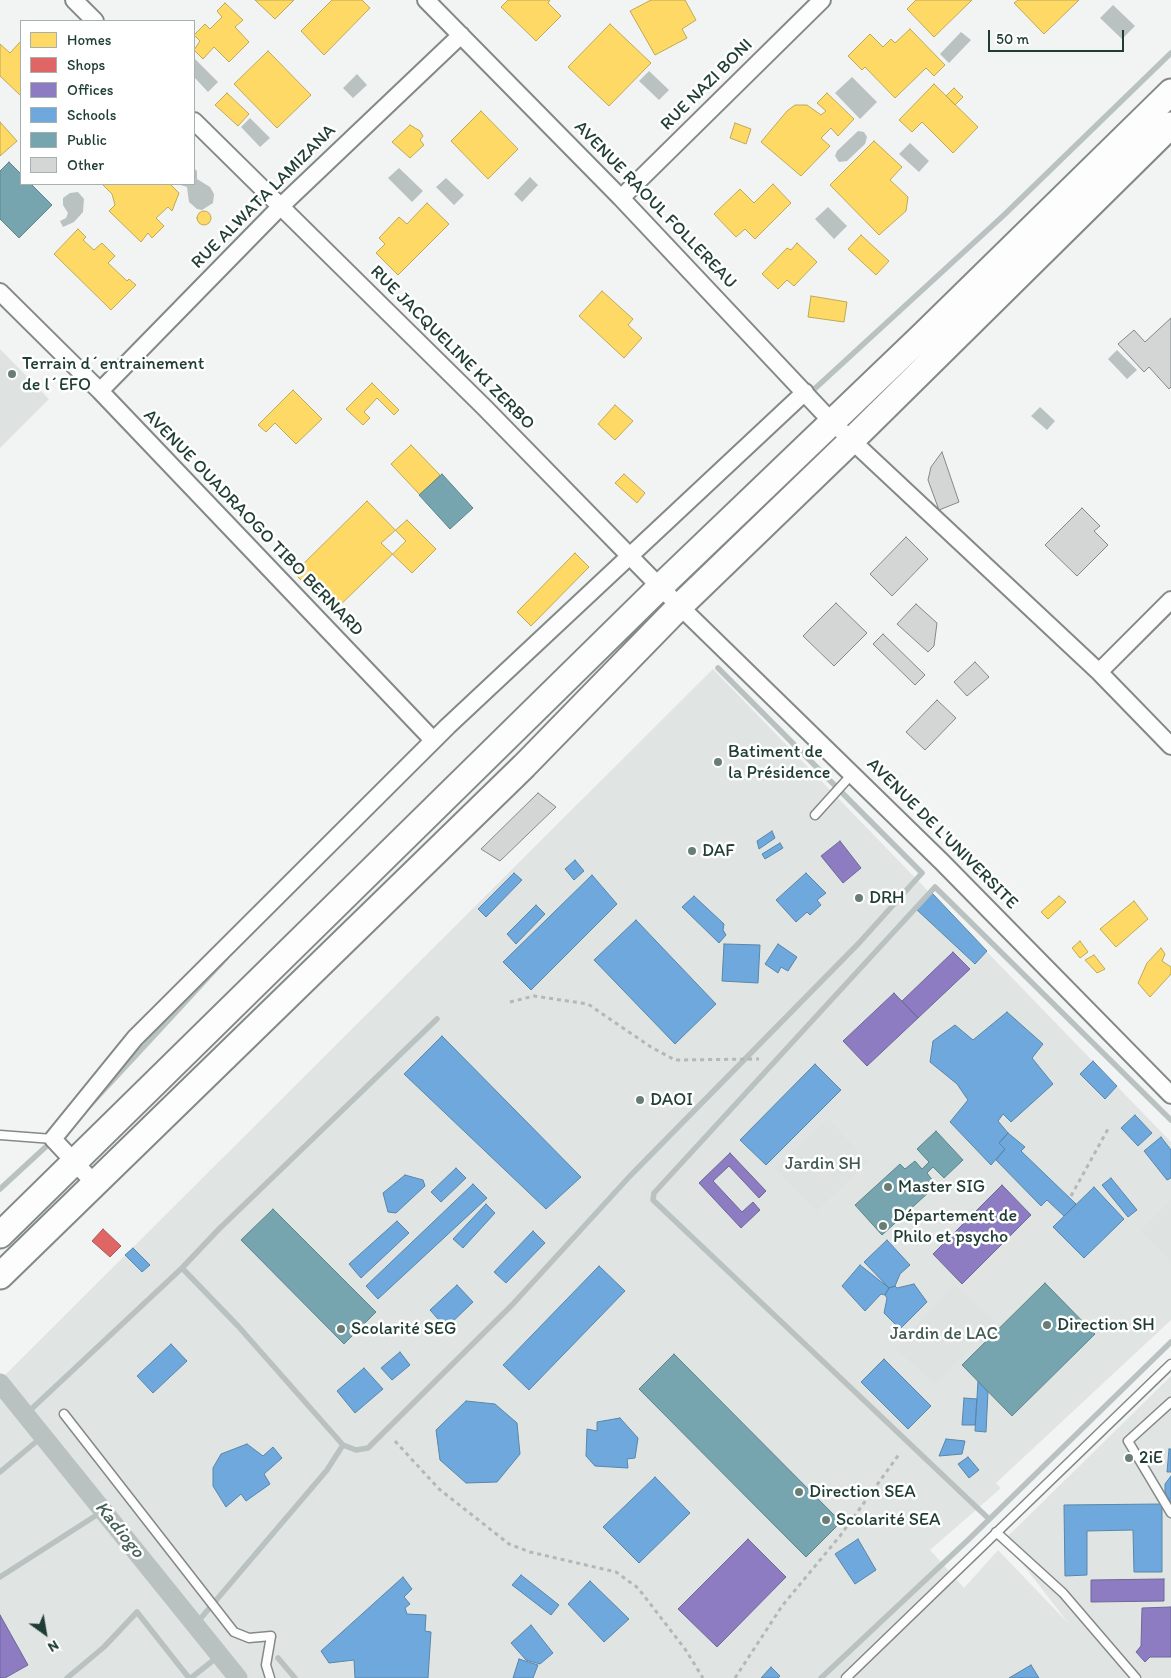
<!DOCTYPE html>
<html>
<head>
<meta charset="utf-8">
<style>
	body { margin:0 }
	#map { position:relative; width:1171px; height:1678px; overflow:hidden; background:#f2f3f3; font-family:Itim,sans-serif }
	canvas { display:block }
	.legend { position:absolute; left:20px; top:20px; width:175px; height:165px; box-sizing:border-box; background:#fff; border:1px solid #a5b1ae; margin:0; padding:6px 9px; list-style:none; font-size:15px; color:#1f3d34 }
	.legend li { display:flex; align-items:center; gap:10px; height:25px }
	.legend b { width:25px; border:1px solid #a5b1ae }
	.north { position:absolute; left:20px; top:1608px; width:50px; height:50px; -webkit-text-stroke:4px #fff; paint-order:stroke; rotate:148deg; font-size:14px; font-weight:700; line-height:20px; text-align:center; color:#1f3d34 }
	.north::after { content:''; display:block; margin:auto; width:18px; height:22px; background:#1f3d34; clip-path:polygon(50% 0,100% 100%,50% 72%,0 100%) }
	.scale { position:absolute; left:988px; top:30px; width:136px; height:22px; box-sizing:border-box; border:2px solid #1f3d34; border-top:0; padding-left:6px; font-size:15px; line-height:18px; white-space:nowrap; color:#1f3d34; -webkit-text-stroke:4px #fff; paint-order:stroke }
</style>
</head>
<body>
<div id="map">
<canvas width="1171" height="1678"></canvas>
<ul class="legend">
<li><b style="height:14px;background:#ffd966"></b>Homes</li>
<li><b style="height:14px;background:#e06666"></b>Shops</li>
<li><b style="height:14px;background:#8e7cc3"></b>Offices</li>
<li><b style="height:14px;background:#6fa8dc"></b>Schools</li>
<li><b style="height:14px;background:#76a5af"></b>Public</li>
<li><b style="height:14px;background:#d3d6d5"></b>Other</li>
</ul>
<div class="north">N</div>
<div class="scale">50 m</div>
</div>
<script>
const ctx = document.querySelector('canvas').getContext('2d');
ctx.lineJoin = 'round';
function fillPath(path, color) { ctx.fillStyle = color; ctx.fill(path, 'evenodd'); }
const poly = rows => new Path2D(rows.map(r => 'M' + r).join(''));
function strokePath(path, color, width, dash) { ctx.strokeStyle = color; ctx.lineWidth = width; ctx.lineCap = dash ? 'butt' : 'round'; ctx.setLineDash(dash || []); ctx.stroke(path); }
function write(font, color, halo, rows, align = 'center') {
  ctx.font = font + ' Itim,sans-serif'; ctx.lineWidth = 5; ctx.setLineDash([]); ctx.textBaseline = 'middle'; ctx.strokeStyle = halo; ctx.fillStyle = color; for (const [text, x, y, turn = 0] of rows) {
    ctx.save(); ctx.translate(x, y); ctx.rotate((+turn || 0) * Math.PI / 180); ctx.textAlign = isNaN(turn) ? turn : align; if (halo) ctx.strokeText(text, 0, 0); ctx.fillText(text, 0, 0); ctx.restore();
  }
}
const built = poly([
	[713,669,1171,1142,1171,1320,996,1483,1001,1488,930,1550,964,1588,998,1550,1069,1624,1004,1540,1171,1376,1171,1678,0,1678,0,1380]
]);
const green = poly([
	[0,349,49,399,0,448],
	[828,1119,868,1162,816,1211,775,1168],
	[1171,1200,1171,1262,1141,1230],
	[954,1285,994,1321,935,1384,895,1348]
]);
const water = poly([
	[1113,5,1135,26,1122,39,1100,18],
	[961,32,971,40,949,63,940,54],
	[195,59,218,82,208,92,194,77],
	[649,71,669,90,659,100,639,81],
	[357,74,367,85,353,98,343,88],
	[852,77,877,102,860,119,835,93],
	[250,118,270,138,260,147,241,127],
	[858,131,864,132,867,137,865,144,847,161,839,162,835,156,837,151],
	[910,143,929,161,919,172,899,154],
	[194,168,197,171,197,179,210,187,214,194,213,203,202,210,197,209,189,202,187,187,177,184,194,184],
	[399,168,423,191,412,202,388,178],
	[530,177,538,185,522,202,514,194],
	[446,178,464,195,454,205,436,187],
	[78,192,84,199,83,212,74,222,63,227,60,221,66,218,68,213,63,205,63,198,70,193],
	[828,207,847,226,834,239,815,219],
	[1117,350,1137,370,1127,379,1108,359],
	[1040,407,1055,421,1047,430,1031,416]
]);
const homes = poly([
	[255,0,294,0,275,19,255,0],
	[332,0,362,0,370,8,324,55,301,31,332,0],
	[508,0,550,0,548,3,561,16,536,41,501,7,508,0],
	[651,0,685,0,696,20,682,29,687,38,655,55,630,11,651,0],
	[916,0,972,0,934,37,907,9,916,0],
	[1018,0,1079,0,1044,34,1014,3,1018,0],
	[225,3,243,20,235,27,249,42,229,62,214,47,203,59,194,50,200,41,194,35,205,24,210,29,222,17,217,11,225,3],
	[610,24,651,63,609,106,568,67,610,24],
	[910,29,945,65,934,76,926,68,895,98,865,67,862,70,848,56,870,34,883,47,891,39,895,43,910,29],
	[21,41,21,96,0,76,0,44,10,53,21,41],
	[268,51,311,95,277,128,234,84,268,51],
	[934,84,978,127,953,153,922,122,912,132,899,120,934,84],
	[954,88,963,97,955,105,946,96,954,88],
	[227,93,249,114,238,126,215,105,227,93],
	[827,93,854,119,838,136,831,128,821,138,830,146,801,176,761,142,787,111,795,105,807,105,821,115,826,111,817,103,827,93],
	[481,111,518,149,488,179,451,141,481,111],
	[0,122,17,141,0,156,0,122],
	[735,123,751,129,746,144,730,138,735,123],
	[410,125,420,131,423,136,420,140,424,145,410,158,392,142,410,125],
	[874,141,902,167,890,180,908,197,906,211,879,235,830,185,874,141],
	[102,184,170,184,179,193,172,211,168,207,156,218,164,226,152,238,148,233,141,242,109,211,115,205,112,194,102,184],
	[773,184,791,203,755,239,745,229,736,237,714,214,740,189,754,203,773,184],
	[427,203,449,224,398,275,376,253,385,244,379,238,399,217,407,224,427,203],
	'197 218a7 7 0 1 1 14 0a7 7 0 1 1-14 0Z',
	[78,229,86,237,83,240,94,250,102,243,115,256,108,263,127,281,129,279,136,285,111,310,54,254,78,229],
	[861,235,889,261,876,275,848,249,861,235],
	[797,243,817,262,794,286,787,280,778,289,762,274,787,248,791,250,797,243],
	[602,291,633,319,628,325,642,338,624,358,579,316,602,291],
	[811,296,847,302,844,322,808,317,811,296],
	[372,383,399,410,394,415,377,398,364,412,370,418,363,425,346,409,372,383],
	[293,390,322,419,296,444,275,423,266,432,258,425,293,390],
	[615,405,633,421,615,440,598,424,615,405],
	[411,445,440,475,420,495,391,464,411,445],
	[624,474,645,493,637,503,615,483,624,474],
	[367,501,406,541,333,612,294,573,367,501],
	[407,520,436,549,412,573,381,543,407,520],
	[575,553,589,567,531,626,517,612,575,553],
	[1059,896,1066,902,1048,919,1041,912,1059,896],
	[1134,901,1148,919,1116,947,1100,929,1134,901],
	[1080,941,1088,952,1080,958,1072,948,1080,941],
	[1161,948,1165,954,1162,961,1171,967,1171,974,1150,997,1138,983,1147,963,1161,948],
	[1094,955,1105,969,1097,973,1085,960,1094,955]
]);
const shops = poly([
	[103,1229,121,1246,110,1257,92,1241,103,1229]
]);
const offices = poly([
	[840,841,861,868,843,883,821,856,840,841],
	[953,952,970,969,918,1018,902,1001,953,952],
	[894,993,918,1018,867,1066,843,1041,894,993],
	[730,1153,766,1191,759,1198,729,1166,713,1181,742,1212,753,1202,760,1210,741,1228,699,1183,730,1153],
	[1002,1185,1031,1215,962,1284,933,1254,1002,1185],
	[748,1539,786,1577,717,1647,678,1609,748,1539],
	[1164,1579,1164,1601,1091,1602,1091,1580,1164,1579],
	[1171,1607,1171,1657,1150,1657,1145,1662,1136,1652,1141,1646,1142,1608,1171,1607],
	[0,1615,28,1665,5,1678,0,1678,0,1615]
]);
const schools = poly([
	[772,831,775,838,759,849,757,841,772,831],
	[780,843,783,848,765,859,762,854,780,843],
	[575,860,584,871,574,880,565,869,575,860],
	[514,873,522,880,486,917,478,909,514,873],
	[806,873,826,893,817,900,821,905,810,915,807,912,796,922,776,900,806,873],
	[592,875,617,904,531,990,503,962,592,875],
	[932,893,987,951,975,964,916,909,932,893],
	[694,896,724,924,723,930,726,935,719,943,682,907,694,896],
	[536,905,545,914,516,944,507,934,536,905],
	[636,920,716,1004,675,1044,594,960,636,920],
	[724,944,760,945,758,983,722,981,724,944],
	[778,944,797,957,788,971,781,967,778,973,765,964,778,944],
	[1007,1012,1043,1044,1032,1058,1053,1084,1011,1122,1003,1114,998,1121,1008,1133,999,1143,1005,1149,991,1165,950,1122,968,1100,957,1084,930,1062,933,1041,955,1025,973,1040,1007,1012],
	[442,1036,581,1177,546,1209,404,1074,442,1036],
	[1093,1061,1117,1086,1105,1099,1080,1074,1093,1061],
	[815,1064,841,1090,766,1165,740,1140,815,1064],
	[1135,1115,1152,1133,1138,1146,1121,1128,1135,1115],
	[1008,1133,1025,1147,1021,1151,1076,1204,1064,1216,1047,1200,1041,1206,996,1160,1005,1149,999,1143,1008,1133],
	[1161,1137,1171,1150,1171,1178,1167,1180,1144,1151,1161,1137],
	[456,1168,466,1178,441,1202,431,1192,456,1168],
	[405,1175,423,1180,425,1186,396,1213,388,1212,383,1193,405,1175],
	[1111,1178,1137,1210,1128,1217,1102,1185,1111,1178],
	[473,1184,487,1198,378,1299,366,1286,473,1184],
	[1094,1187,1124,1219,1084,1258,1053,1227,1094,1187],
	[486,1204,495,1213,463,1248,453,1239,486,1204],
	[397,1221,409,1233,361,1278,349,1264,397,1221],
	[533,1231,545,1243,506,1283,494,1272,533,1231],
	[887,1240,910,1265,900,1274,895,1286,889,1288,864,1262,887,1240],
	[133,1248,150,1265,142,1272,125,1255,133,1248],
	[860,1265,889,1288,885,1295,881,1294,865,1311,842,1286,860,1265],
	[599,1266,625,1291,529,1390,503,1365,599,1266],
	[914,1284,927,1302,900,1329,884,1313,887,1298,885,1295,889,1288,895,1286,897,1288,914,1284],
	[457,1285,473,1302,446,1328,430,1310,457,1285],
	[171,1344,187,1361,153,1393,137,1376,171,1344],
	[400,1352,410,1365,392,1380,381,1368,400,1352],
	[884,1359,931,1406,908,1429,861,1382,884,1359],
	[364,1368,383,1389,355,1413,337,1391,364,1368],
	[978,1381,988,1392,986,1432,975,1431,978,1381],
	[964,1398,977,1399,975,1425,962,1425,964,1398],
	[466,1401,495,1404,517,1423,520,1454,497,1482,466,1483,440,1460,436,1430,466,1401],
	[620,1418,638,1438,635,1458,627,1459,628,1468,595,1466,586,1456,587,1429,597,1431,597,1422,620,1418],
	[946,1439,965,1441,962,1454,939,1456,946,1439],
	[247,1444,263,1456,273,1447,282,1458,264,1474,270,1484,246,1501,241,1494,226,1507,213,1486,213,1468,221,1454,247,1444],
	[1169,1449,1171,1449,1171,1472,1167,1472,1169,1449],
	[968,1457,979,1470,969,1478,958,1464,968,1457],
	[1171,1476,1171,1502,1165,1493,1165,1484,1171,1476],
	[655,1477,690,1513,639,1563,603,1527,655,1477],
	[1162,1504,1162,1572,1134,1572,1133,1530,1087,1531,1087,1575,1065,1576,1064,1505,1162,1504],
	[858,1539,876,1570,855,1584,835,1554,858,1539],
	[521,1575,559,1605,551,1615,512,1585,521,1575],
	[403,1577,412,1589,404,1597,410,1604,405,1608,407,1614,426,1615,425,1631,431,1632,428,1678,355,1678,354,1660,329,1663,321,1651,403,1577],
	[590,1581,629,1619,604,1642,568,1604,590,1581],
	[531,1625,553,1653,540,1664,526,1660,511,1643,531,1625],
	[519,1659,538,1665,533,1678,513,1678,519,1659],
	[1031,1665,1039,1678,1009,1678,1031,1665],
	[771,1667,780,1676,778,1678,761,1678,771,1667]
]);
const public = poly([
	[9,162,21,174,21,184,31,184,52,205,19,238,0,219,0,171,9,162],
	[442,474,473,508,450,529,419,495,442,474],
	[936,1131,963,1160,944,1178,933,1167,927,1173,933,1181,925,1188,929,1192,882,1235,855,1205,900,1164,905,1169,915,1161,922,1169,929,1162,917,1149,936,1131],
	[273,1209,376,1312,344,1344,241,1240,273,1209],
	[1045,1283,1095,1334,1012,1416,962,1365,1045,1283],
	[674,1354,841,1522,806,1557,639,1389,674,1354]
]);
const stream = poly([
	[809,394,1004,215,1171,53],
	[90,1105,226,958],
	[0,1189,52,1141],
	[182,1268,238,1326,343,1445,356,1450,368,1448,512,1305,630,1176,859,943,922,873,718,668],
	[25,1415,182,1268,219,1229,437,1019],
	[0,1472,43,1436],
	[989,1519,653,1200,654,1193,935,887,1171,1120],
	[0,1577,103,1511],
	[195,1625,327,1470,343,1445],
	[278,1658,295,1678],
	[67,1678,104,1647,137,1612,189,1678],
	[191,1678,220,1655],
	[821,1678,968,1540,1171,1342]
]);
const canal = poly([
	[0,1383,238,1678]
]);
const building = poly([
	[1171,318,1171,387,1169,389,1149,367,1144,372,1118,344,1134,330,1145,342,1171,318],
	[942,452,959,502,939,510,928,480,931,467,942,452],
	[1082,508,1100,526,1094,531,1108,545,1077,576,1045,545,1082,508],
	[906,537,928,559,892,596,870,574,906,537],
	[836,603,867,633,834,666,803,636,836,603],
	[916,604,937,623,934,646,928,652,897,624,916,604],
	[883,634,925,675,915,685,873,644,883,634],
	[975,662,989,677,967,696,954,682,975,662],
	[937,700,956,718,925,750,906,732,937,700],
	[538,793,556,807,500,861,481,849,538,793]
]);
const path = poly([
	[510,1002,534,996,588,1004,651,1047,675,1060,759,1059],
	[1071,1196,1108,1129],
	[395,1441,439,1489,509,1544,530,1552,616,1572,638,1588,685,1649,703,1678],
	[735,1678,782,1606,840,1536,900,1453]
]);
const service = poly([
	[815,815,853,773],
	[0,1135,53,1139],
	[1171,1402,1128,1441,1171,1513],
	[64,1414,234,1632,249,1638,271,1636,266,1665,270,1678],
	[996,1532,1063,1593,1136,1678],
	[846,1678,1171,1364]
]);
const minor = poly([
	[74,0,95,21],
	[426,0,621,198,832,422,1099,672,1171,746],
	[194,121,485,408,660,587,942,862,1171,1095],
	[621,198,822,0],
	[0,292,100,391,433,740],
	[100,391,280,207,461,35],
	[1099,672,1171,600],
	[95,1184,53,1139,135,1038,448,726,805,392]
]);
const primary = poly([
	[0,1235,660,587,922,336,1171,92],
	[0,1276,524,766,680,606,852,440,1171,125]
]);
const markers = [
	[12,374,5,"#697d77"],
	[718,762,5,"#697d77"],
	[692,851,5,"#697d77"],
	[859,898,5,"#697d77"],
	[640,1100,5,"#697d77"],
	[888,1187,5,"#697d77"],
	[883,1226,5,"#697d77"],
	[1047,1325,5,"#697d77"],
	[341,1329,5,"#697d77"],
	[1129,1458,5,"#697d77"],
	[799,1492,5,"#697d77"],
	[826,1520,5,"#697d77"]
];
const streetNames = [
	["RUE NAZI BONI",707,85,-45],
	["RUE ALWATA LAMIZANA",264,197,-45],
	["AVENUE RAOUL FOLLEREAU",655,205,46],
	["RUE JACQUELINE KI ZERBO",452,348,45],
	["AVENUE OUADRAOGO TIBO BERNARD",253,523,46],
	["AVENUE DE L'UNIVERSITE",942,834,45]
];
const poiNames = [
	["Terrain d´entrainement",22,364],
	["de l´EFO",22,385],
	["Batiment de",728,752],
	["la Présidence",728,773],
	["DAF",702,851],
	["DRH",869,898],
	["DAOI",650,1100],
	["Master SIG",898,1187],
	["Département de",893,1216],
	["Philo et psycho",893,1237],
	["Direction SH",1057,1325],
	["Scolarité SEG",351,1329],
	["2iE",1139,1458],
	["Direction SEA",809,1492],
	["Scolarité SEA",836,1520]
];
const parkNames = [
	["Jardin SH",823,1164],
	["Jardin de LAC",944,1334]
];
const waterNames = [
	["Kadiogo",119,1530,51]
];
fillPath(built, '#e0e4e3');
fillPath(green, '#dee2e1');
fillPath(water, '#b9c2c0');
fillPath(homes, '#ffd966');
strokePath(homes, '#bcaa57', 1);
fillPath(shops, '#e06666');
strokePath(shops, '#a65a57', 1);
fillPath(offices, '#8e7cc3');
strokePath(offices, '#6d6998', 1);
fillPath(schools, '#6fa8dc');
strokePath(schools, '#5788aa', 1);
fillPath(public, '#76a5af');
strokePath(public, '#5c868a', 1);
strokePath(stream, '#b9c2c0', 5.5);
strokePath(canal, '#b9c2c0', 19);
fillPath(building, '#d3d6d5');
strokePath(building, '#838988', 1);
strokePath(service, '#838988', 11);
strokePath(minor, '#838988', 20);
strokePath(primary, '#838988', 29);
strokePath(path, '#b4b8b7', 3, [4, 4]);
strokePath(service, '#fdfdfd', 8);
strokePath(minor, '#fdfdfd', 16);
strokePath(primary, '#fdfdfd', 25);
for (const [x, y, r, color] of markers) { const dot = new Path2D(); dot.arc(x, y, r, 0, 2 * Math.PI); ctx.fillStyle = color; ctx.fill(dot); strokePath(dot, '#fff', 2); }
write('18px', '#1f3d34', '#fff', streetNames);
write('18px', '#1f3d34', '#fff', poiNames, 'left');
write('18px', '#425b54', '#fff', parkNames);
write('italic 19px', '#465f57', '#fff', waterNames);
</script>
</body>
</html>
